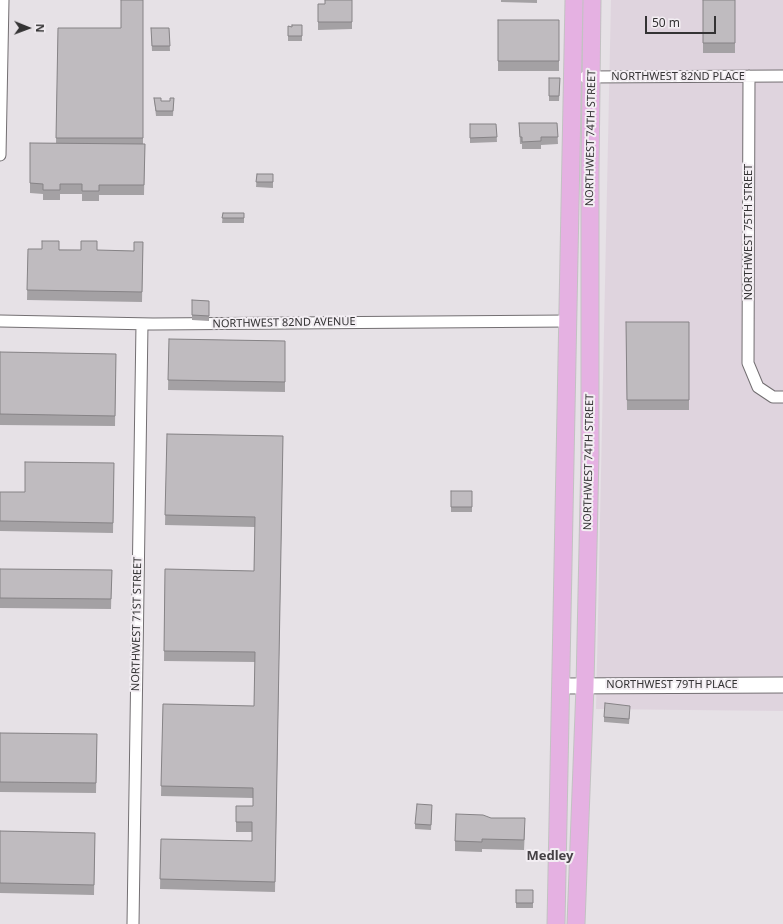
<!DOCTYPE html>
<html>
<head>
<meta charset="utf-8">
<style>
	body { margin:0 }
	#map { position:relative; width:783px; height:924px; overflow:hidden; background:#e6e1e6; font-family:"Noto Sans",sans-serif }
	canvas { display:block }
	.north { position:absolute; left:8px; top:8px; width:40px; height:40px; -webkit-text-stroke:3px #f3eef3; paint-order:stroke; rotate:91deg; font-size:11px; font-weight:700; line-height:16px; text-align:center; color:#343334 }
	.north::after { content:''; display:block; margin:auto; width:14px; height:18px; background:#343334; clip-path:polygon(50% 0,100% 100%,50% 72%,0 100%) }
	.scale { position:absolute; left:645px; top:16px; width:71px; height:18px; box-sizing:border-box; border:2px solid #343334; border-top:0; padding-left:5px; font-size:12px; line-height:14px; white-space:nowrap; color:#343334; -webkit-text-stroke:3px #f3eef3; paint-order:stroke }
</style>
</head>
<body>
<div id="map">
<canvas width="783" height="924"></canvas>
<div class="north">N</div>
<div class="scale">50 m</div>
</div>
<script>
const ctx = document.querySelector('canvas').getContext('2d');
ctx.lineJoin = 'round';
function fillPath(path, color) { ctx.fillStyle = color; ctx.fill(path, 'evenodd'); }
const poly = rows => new Path2D(rows.map(r => 'M' + r).join(''));
function strokePath(path, color, width, dash) { ctx.strokeStyle = color; ctx.lineWidth = width; ctx.lineCap = dash ? 'butt' : 'round'; ctx.setLineDash(dash || []); ctx.stroke(path); }
function write(font, color, halo, rows, align = 'center') {
  ctx.font = font + ' "Noto Sans",sans-serif'; ctx.lineWidth = 4; ctx.setLineDash([]); ctx.textBaseline = 'middle'; ctx.strokeStyle = halo; ctx.fillStyle = color; for (const [text, x, y, turn = 0] of rows) {
    ctx.save(); ctx.translate(x, y); ctx.rotate((+turn || 0) * Math.PI / 180); ctx.textAlign = isNaN(turn) ? turn : align; if (halo) ctx.strokeText(text, 0, 0); ctx.fillText(text, 0, 0); ctx.restore();
  }
}
const built = poly([
	[611,0,783,0,783,711,596,709]
]);
const minor = poly([
	[749,76,748,363,758,387,773,397,783,397],
	[585,77,783,76],
	[0,155,3,0],
	[0,321,153,324,568,321],
	[133,924,142,324]
]);
const secondary = poly([
	[561,686,783,685]
]);
const primary = poly([
	[556,924,574,0],
	[576,924,585,686,590,454,590,173,592,0]
]);
const wall = poly([
	[143,0,143,144,145,144,144,195,99,195,99,201,82,201,82,194,60,194,60,200,43,200,43,194,30,193,30,143,56,143,58,28,121,28],
	[352,0,352,29,318,30,318,4,325,4],
	[501,0,537,0,537,3,501,2],
	[703,0,735,0,735,53,703,53],
	[498,20,559,20,559,71,498,71],
	[302,25,302,41,288,41,288,36,292,27],
	[151,28,169,28,170,51,152,51],
	[549,78,560,78,559,101,549,101],
	[154,98,161,101,170,101,174,98,173,116,156,116],
	[519,123,557,123,558,144,541,145,541,149,522,149,522,144,520,144],
	[470,124,496,124,497,142,470,143],
	[257,174,273,174,273,188,256,187],
	[223,213,244,213,244,223,222,223],
	[143,242,142,302,27,300,28,249,134,251],
	[192,300,209,301,209,321,192,320],
	[626,322,689,322,689,410,627,410],
	[169,339,285,341,285,392,168,390],
	[0,352,116,354,115,426,0,425],
	[167,434,283,436,275,892,160,889,161,839,252,841,252,832,236,832,236,806,253,806,253,798,161,796,163,704,254,706,255,662,164,661,165,569,254,571,255,527,165,525],
	[114,463,113,533,0,531,0,492,25,492],
	[451,491,472,491,472,512,451,512],
	[0,569,112,570,111,609,0,608],
	[630,711,629,724,604,722,604,717],
	[0,733,97,734,96,793,0,792],
	[432,810,431,830,415,829,415,824],
	[525,828,524,850,482,849,482,852,455,851,455,841],
	[0,831,95,833,94,895,0,893],
	[516,890,533,890,533,908,516,908]
]);
const building = poly([
	[121,0,143,0,143,138,56,138,58,28,121,28,121,0],
	[325,0,352,0,352,22,318,22,318,4,325,4,325,0],
	[703,0,735,0,735,43,703,43,703,0],
	[498,20,559,20,559,61,498,61,498,20],
	[292,25,302,25,302,36,288,36,288,26,292,27,292,25],
	[151,28,169,28,170,46,152,46,151,28],
	[549,78,560,78,559,96,549,96,549,78],
	[154,98,161,98,161,101,170,101,170,98,174,98,173,111,156,111,154,98],
	[519,123,557,123,558,137,541,137,541,141,522,142,522,137,520,137,519,123],
	[470,124,496,124,497,137,470,138,470,124],
	[30,143,145,144,144,185,99,185,99,191,82,191,82,184,60,184,60,190,43,190,43,184,30,183,30,143],
	[257,174,273,174,273,182,256,182,257,174],
	[223,213,244,213,244,218,222,218,223,213],
	[42,241,59,241,59,250,81,250,81,241,97,241,97,250,134,251,134,242,143,242,142,292,27,290,28,249,42,249,42,241],
	[192,300,209,301,209,316,192,315,192,300],
	[626,322,689,322,689,400,627,400,626,322],
	[169,339,285,341,285,382,168,380,169,339],
	[0,352,116,354,115,416,0,414,0,352],
	[167,434,283,436,275,882,160,879,161,839,252,841,252,822,236,822,236,806,253,806,253,788,161,786,163,704,254,706,255,652,164,651,165,569,254,571,255,517,165,515,167,434],
	[25,462,114,463,113,523,0,521,0,492,25,492,25,462],
	[451,491,472,491,472,507,451,507,451,491],
	[0,569,112,570,111,599,0,598,0,569],
	[605,703,630,706,629,719,604,717,605,703],
	[0,733,97,734,96,783,0,782,0,733],
	[417,804,432,805,431,825,415,824,417,804],
	[456,814,483,815,491,818,525,818,524,840,482,839,482,842,455,841,456,814],
	[0,831,95,833,94,885,0,883,0,831],
	[516,890,533,890,533,903,516,903,516,890]
]);
const streetNames = [
	["NORTHWEST 82ND PLACE",678,77],
	["NORTHWEST 74TH STREET",591,138,-89],
	["NORTHWEST 75TH STREET",749,232,-90],
	["NORTHWEST 82ND AVENUE",284,323,-1],
	["NORTHWEST 74TH STREET",589,462,-89],
	["NORTHWEST 71ST STREET",137,624,-89],
	["NORTHWEST 79TH PLACE",672,685]
];
const quarterNames = [
	["Medley",550,856]
];
fillPath(built, '#dfd4de');
strokePath(minor, '#736f72', 13);
strokePath(secondary, '#736f72', 17);
strokePath(primary, '#c2c2c2', 19);
strokePath(minor, '#fff', 11);
strokePath(secondary, '#fff', 15);
strokePath(primary, '#e5b1e2', 17);
fillPath(wall, '#a4a1a4');
fillPath(building, '#bfbbbf');
strokePath(building, '#868386', 1);
write('11px', '#343334', '#f3eef3', streetNames);
write('bold 13px', '#454145', '#f3eef3', quarterNames);
</script>
</body>
</html>
